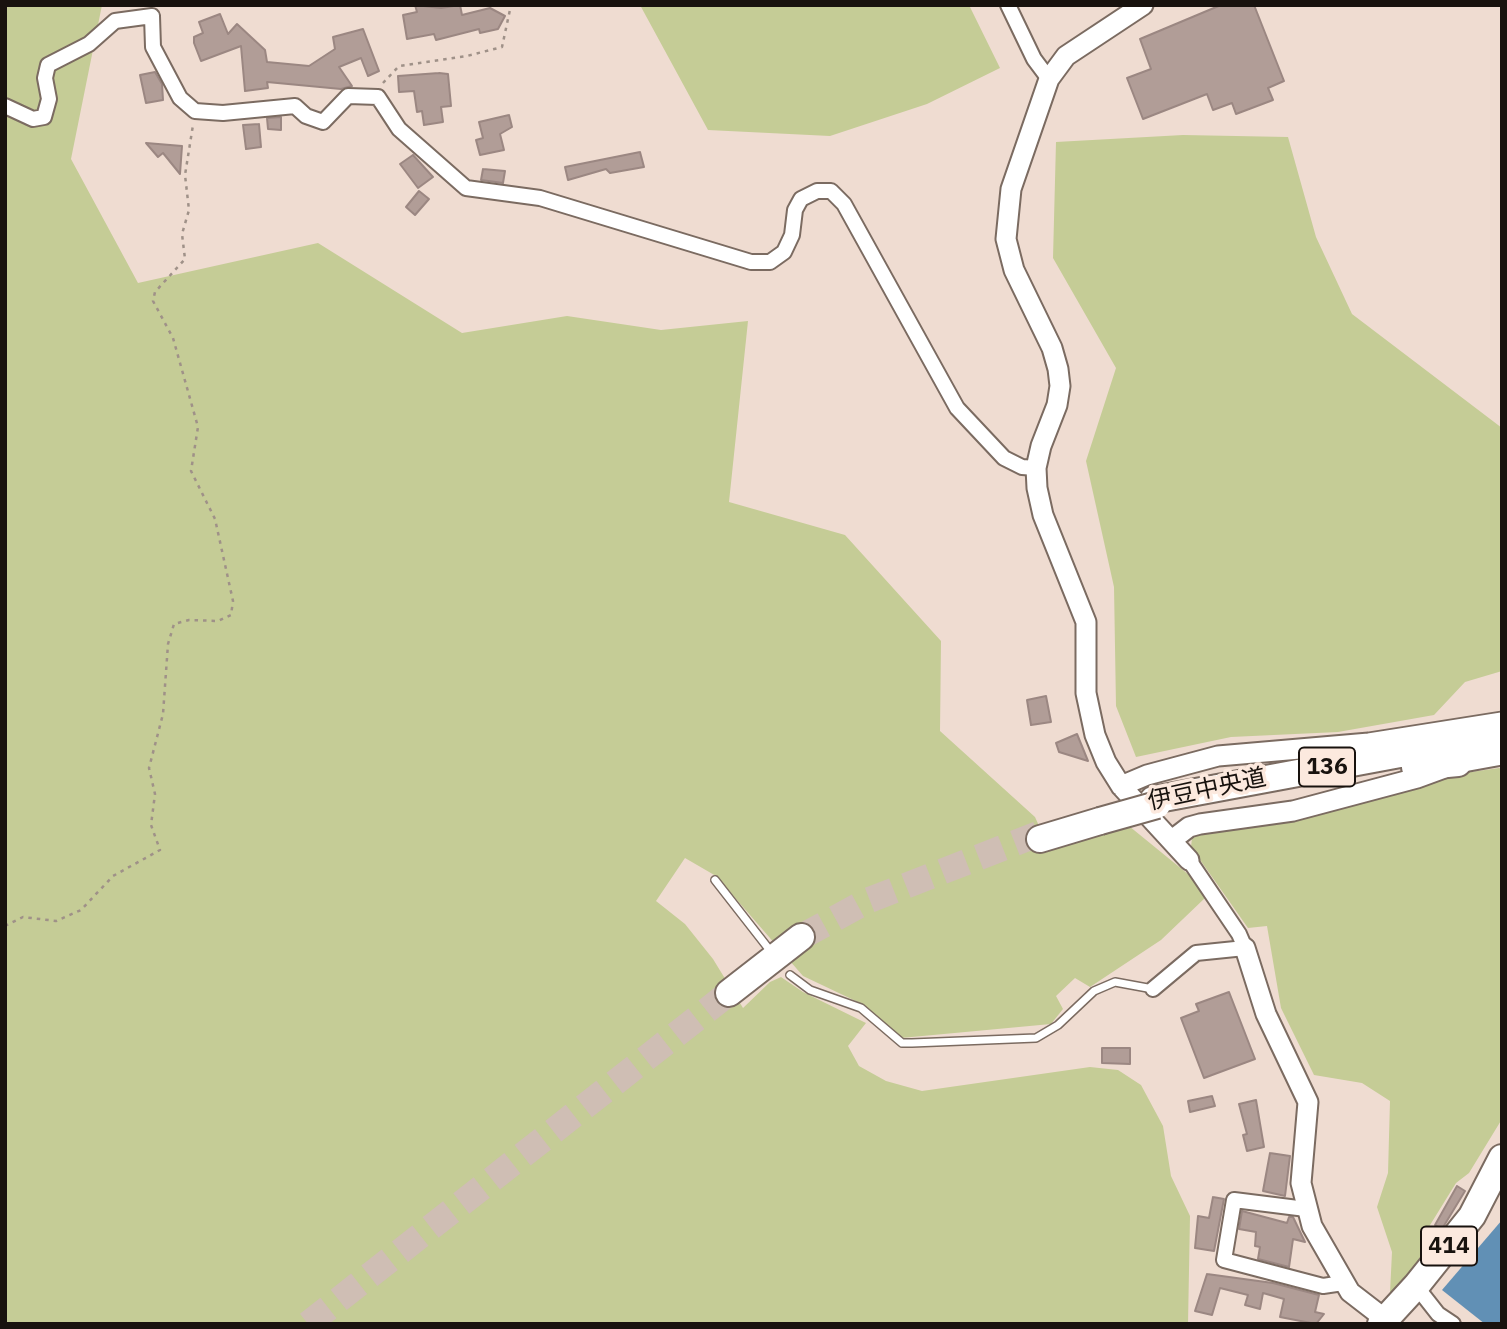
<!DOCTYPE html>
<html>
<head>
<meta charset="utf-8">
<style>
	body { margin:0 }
	#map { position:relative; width:1507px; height:1329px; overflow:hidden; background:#efdcd1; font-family:"IBM Plex Sans",sans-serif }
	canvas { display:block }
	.frame { position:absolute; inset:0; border:7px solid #18120e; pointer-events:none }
</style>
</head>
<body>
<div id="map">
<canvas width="1507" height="1329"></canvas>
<div class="frame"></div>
</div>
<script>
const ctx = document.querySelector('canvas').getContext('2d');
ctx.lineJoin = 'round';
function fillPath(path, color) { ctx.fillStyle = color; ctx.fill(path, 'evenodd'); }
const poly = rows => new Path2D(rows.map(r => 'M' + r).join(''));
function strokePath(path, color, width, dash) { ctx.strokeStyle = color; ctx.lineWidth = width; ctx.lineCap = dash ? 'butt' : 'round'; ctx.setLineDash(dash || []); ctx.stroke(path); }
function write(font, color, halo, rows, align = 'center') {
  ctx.font = font + ' "IBM Plex Sans","Noto Sans JP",sans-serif'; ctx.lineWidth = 7; ctx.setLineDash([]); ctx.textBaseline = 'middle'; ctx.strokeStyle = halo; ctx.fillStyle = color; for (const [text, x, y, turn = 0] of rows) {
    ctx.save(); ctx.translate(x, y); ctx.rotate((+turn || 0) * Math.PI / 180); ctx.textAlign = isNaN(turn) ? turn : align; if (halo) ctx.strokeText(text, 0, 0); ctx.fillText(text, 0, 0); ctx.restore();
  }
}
const green = poly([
	[5,5,102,5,71,159,138,283,318,243,462,333,567,316,661,330,748,321,729,502,845,535,941,641,940,731,1035,817,1048,846,1078,842,1129,826,1194,879,1205,898,1161,940,1090,987,1075,978,1056,996,1063,1009,1051,1024,901,1038,862,1004,803,976,716,876,685,858,656,901,685,924,713,959,743,1008,770,982,781,977,803,992,866,1023,848,1046,859,1066,886,1081,922,1091,1090,1067,1118,1070,1141,1085,1163,1126,1171,1176,1190,1216,1188,1324,5,1324],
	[640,5,969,5,1000,68,927,104,830,136,708,130],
	[1183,135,1288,137,1316,237,1352,314,1502,428,1502,671,1465,682,1434,715,1338,732,1231,737,1136,757,1116,706,1114,587,1086,461,1116,368,1053,258,1056,142],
	[1499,768,1502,769,1502,1119,1469,1173,1456,1183,1427,1230,1440,1240,1402,1287,1390,1293,1392,1252,1377,1207,1388,1173,1390,1101,1362,1083,1314,1075,1281,1008,1267,926,1248,928,1191,847,1192,838,1207,832,1270,824,1464,773]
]);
const water = poly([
	[1502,1220,1502,1324,1485,1324,1442,1290]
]);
const building = poly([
	[415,5,441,8,460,5,462,15,490,8,505,16,498,29,480,33,479,29,436,40,434,34,407,39,403,15,417,12,415,5],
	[1221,5,1254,5,1284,81,1268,88,1273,100,1236,114,1232,103,1213,110,1207,94,1143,119,1127,78,1151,69,1140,39,1221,5],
	[220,14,228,34,237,24,265,50,267,62,309,66,335,49,333,37,363,29,379,71,368,76,361,58,339,67,352,86,341,89,267,82,268,88,245,91,241,46,201,61,194,43,194,37,203,33,199,22,220,14],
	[155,72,162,84,163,100,146,103,140,75,155,72],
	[439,73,448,74,451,106,441,107,443,122,424,125,422,111,417,112,414,91,399,92,398,76,439,73],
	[509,115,512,127,500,134,504,150,480,155,476,140,483,138,479,122,509,115],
	[281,117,281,130,268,129,267,118,281,117],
	[259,124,261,147,246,149,243,125,259,124],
	[146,143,182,146,180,174,163,153,158,157,146,143],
	[640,152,644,167,610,173,606,169,568,180,565,167,640,152],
	[413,155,433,177,418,188,400,164,413,155],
	[483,169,505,171,503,183,481,180,483,169],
	[419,191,429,199,415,215,406,207,419,191],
	[1046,696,1051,722,1031,725,1027,700,1046,696],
	[1077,734,1088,761,1059,752,1056,743,1077,734],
	[1229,992,1255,1059,1204,1078,1181,1018,1199,1011,1196,1004,1229,992],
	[1102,1048,1130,1048,1130,1064,1102,1063,1102,1048],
	[1212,1096,1215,1106,1190,1112,1188,1101,1212,1096],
	[1256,1100,1264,1147,1247,1151,1243,1135,1247,1134,1239,1104,1256,1100],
	[1270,1153,1290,1156,1285,1196,1263,1191,1270,1153],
	[1457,1186,1465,1191,1442,1229,1435,1225,1457,1186],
	[1213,1197,1224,1199,1214,1251,1195,1248,1198,1216,1209,1218,1213,1197],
	[1242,1211,1287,1223,1289,1217,1293,1217,1305,1242,1293,1239,1289,1267,1258,1259,1260,1247,1255,1246,1256,1232,1239,1229,1242,1211],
	[1207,1274,1273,1283,1319,1295,1315,1312,1324,1314,1316,1324,1280,1317,1284,1299,1263,1293,1260,1309,1245,1305,1248,1295,1220,1288,1212,1315,1195,1311,1207,1274]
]);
const highwayTunnel = poly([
	[801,937,867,901,1038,834],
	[308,1324,729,993]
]);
const path = poly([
	[383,83,399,66,467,56,502,47,511,5],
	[5,926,23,917,56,921,81,910,113,876,160,850,151,825,155,794,149,768,163,714,168,644,174,624,189,620,218,621,231,615,233,601,215,519,191,471,198,427,173,338,153,301,155,292,185,259,182,234,189,210,185,175,193,125]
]);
const lane = poly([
	[715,880,772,953],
	[790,975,810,990,861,1008,902,1043,912,1043,1036,1038,1058,1025,1094,991,1115,982,1153,989]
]);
const street = poly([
	[1008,5,1034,59,1049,79],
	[5,106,33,119,44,117,49,99,45,78,48,65,89,44,115,21,152,16,153,47,180,98,195,111,223,113,295,106,306,116,323,122,348,96,378,97,399,129,466,188,540,198,751,262,770,262,784,252,792,235,795,210,801,199,817,191,831,191,844,204,957,408,1004,458,1022,467,1036,468],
	[1153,989,1196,953,1245,948,1239,934,1189,860],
	[1306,1209,1234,1200,1224,1260,1323,1286,1343,1283],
	[1416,1286,1438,1314,1453,1324]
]);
const secondary = poly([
	[1143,5,1066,56,1049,79,1011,189,1006,239,1014,270,1052,348,1058,369,1060,386,1057,405,1041,446,1036,468,1037,488,1043,515,1086,622,1086,693,1095,735,1106,762,1121,786,1189,860],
	[1121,786,1147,775,1218,756,1369,743,1502,722],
	[1172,840,1189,827,1200,824,1293,811,1417,778,1458,763,1502,755],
	[1245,948,1266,1014,1308,1102,1301,1183,1312,1226,1350,1292,1385,1319]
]);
const highway = poly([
	[1415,767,1458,763],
	[1153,800,1502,735],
	[1040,839,1100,821],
	[729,993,801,937],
	[1381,1324,1416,1286,1472,1216,1502,1158]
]);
const highwayBridge = poly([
	[1100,821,1157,805]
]);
const shields = [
	[1327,767,56],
	[1449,1246,56]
];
const shieldNames = [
	["136",1327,767],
	["414",1449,1246]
];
const streetNames = [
	["伊豆中央道",1207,790,-12]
];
fillPath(green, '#c5cc96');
fillPath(water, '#6190b5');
fillPath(building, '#b19d97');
strokePath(building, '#9b8782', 2);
strokePath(highwayTunnel, '#cfbeb4', 26, [26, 13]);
strokePath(lane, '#7b6b61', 10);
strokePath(street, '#7b6b61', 18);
strokePath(secondary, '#7b6b61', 23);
strokePath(highway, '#7b6b61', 30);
strokePath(path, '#9f9188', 2.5, [3.5, 5]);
strokePath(lane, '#fff', 7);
strokePath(street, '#fff', 14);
strokePath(secondary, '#fff', 19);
strokePath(highway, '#fff', 26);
strokePath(highwayBridge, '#7b6b61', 30, []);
strokePath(highwayBridge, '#fff', 26);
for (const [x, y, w] of shields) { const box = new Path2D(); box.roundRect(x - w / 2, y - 19.5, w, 39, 5); ctx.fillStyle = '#fce9de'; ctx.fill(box); strokePath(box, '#18120e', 2); }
write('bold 23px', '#18120e', null, shieldNames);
write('24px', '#18120e', '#fce9de', streetNames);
</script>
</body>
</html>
